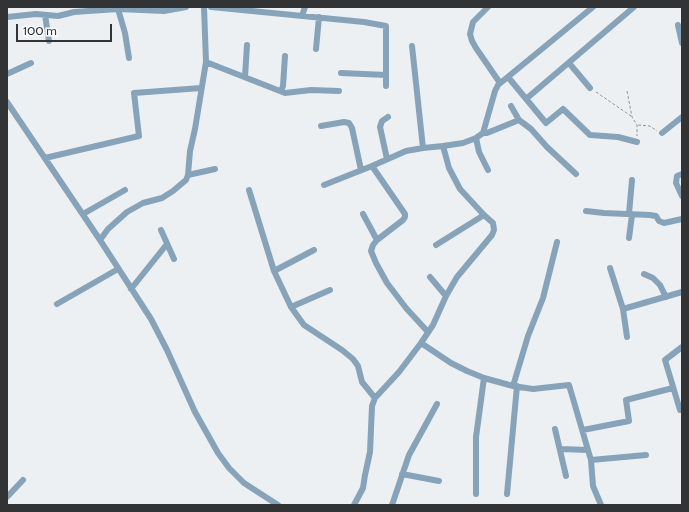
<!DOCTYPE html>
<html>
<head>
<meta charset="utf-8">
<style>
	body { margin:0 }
	#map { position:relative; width:689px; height:512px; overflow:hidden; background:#edf0f2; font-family:Cabin,sans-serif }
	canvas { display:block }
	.frame { position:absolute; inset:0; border:8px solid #323334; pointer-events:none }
	.scale { position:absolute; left:16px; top:24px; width:96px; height:18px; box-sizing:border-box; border:2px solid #323334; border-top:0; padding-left:5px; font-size:12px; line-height:14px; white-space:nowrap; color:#323334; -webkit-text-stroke:3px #fbfdff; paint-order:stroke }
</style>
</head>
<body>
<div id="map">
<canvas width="689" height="512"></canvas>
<div class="frame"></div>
<div class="scale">100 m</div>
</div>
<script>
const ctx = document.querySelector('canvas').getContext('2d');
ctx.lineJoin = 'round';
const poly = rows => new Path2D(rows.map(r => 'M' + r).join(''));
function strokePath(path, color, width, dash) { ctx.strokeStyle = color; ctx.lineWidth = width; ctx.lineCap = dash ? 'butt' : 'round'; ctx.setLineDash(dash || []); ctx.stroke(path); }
const path = poly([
	[627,91,632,117,637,125,637,136],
	[596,92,631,116],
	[638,125,650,126,657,131]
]);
const minor = poly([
	[211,7,364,22,386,26,386,86],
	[488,7,473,22,470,34,472,41,476,48,500,83],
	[118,9,125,33,129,58],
	[45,15,49,41],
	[302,16,305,7],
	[7,17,36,14,58,16,74,12,118,9,164,11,186,7],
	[678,25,682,43],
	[412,46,423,148],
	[316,49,319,17],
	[206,62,285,93,311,90,339,91],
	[569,63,590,88],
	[341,73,386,75],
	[7,74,31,63],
	[245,77,247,45],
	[508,77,546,123,563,109,590,135,618,137,637,142],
	[281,91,283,86,285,56],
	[526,99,634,7],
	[7,102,100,240,151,319,167,350,195,412,218,453,229,468,244,483,278,505],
	[511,106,519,120,531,129,547,147,576,174],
	[321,126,344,122,349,123,352,128,361,170],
	[483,133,487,133,519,120],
	[662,133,682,117],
	[476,138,479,152,488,170],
	[45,158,139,136,134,93,201,88],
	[387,159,380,127,382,121,388,117],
	[372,166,405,214,405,217,403,220,377,240,373,245,371,251,376,263,387,283,406,308,428,332],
	[682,174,677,176,676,183,682,196],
	[188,175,215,169],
	[324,185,372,166,406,151,423,148,443,146,463,143,476,138,483,133,495,91,498,85,593,7],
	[249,190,274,271,291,307,304,325,342,350,353,359,358,366,362,382,375,398],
	[586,211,604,213,650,215,656,216,659,221,664,223,682,219],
	[83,214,125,190],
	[363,214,377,240],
	[629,214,632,180],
	[161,230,174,259],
	[629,238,632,215],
	[100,240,108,229,127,212,143,203,162,198,173,191,186,180,188,175,190,151,195,129,206,62,204,7],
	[436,245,484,215],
	[610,268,623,309,627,337],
	[274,271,314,250],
	[644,274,653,278,660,285,666,297],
	[430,277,446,296],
	[131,289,167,244],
	[57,304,118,269],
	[291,307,330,290],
	[623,309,682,292],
	[421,343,451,363,467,371,484,378,513,386,533,389,569,385,588,450,591,460,593,486,601,505],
	[513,386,528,336,543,298,557,242],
	[680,410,665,360,682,347],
	[555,429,566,476],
	[583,430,629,421,626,400,673,388],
	[560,449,588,450],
	[591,460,646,455],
	[402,474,439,481],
	[476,494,476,437,484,378],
	[507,494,517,386],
	[7,497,23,480],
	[354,505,363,488,365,475,370,452,372,406,375,398,399,372,421,343,433,325,446,296,457,277,492,235,494,230,493,223,484,215,460,189,449,168,443,146],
	[392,505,409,455,437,404]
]);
strokePath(path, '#929495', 1, [3, 2]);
strokePath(minor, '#87a3b9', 6);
</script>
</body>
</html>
